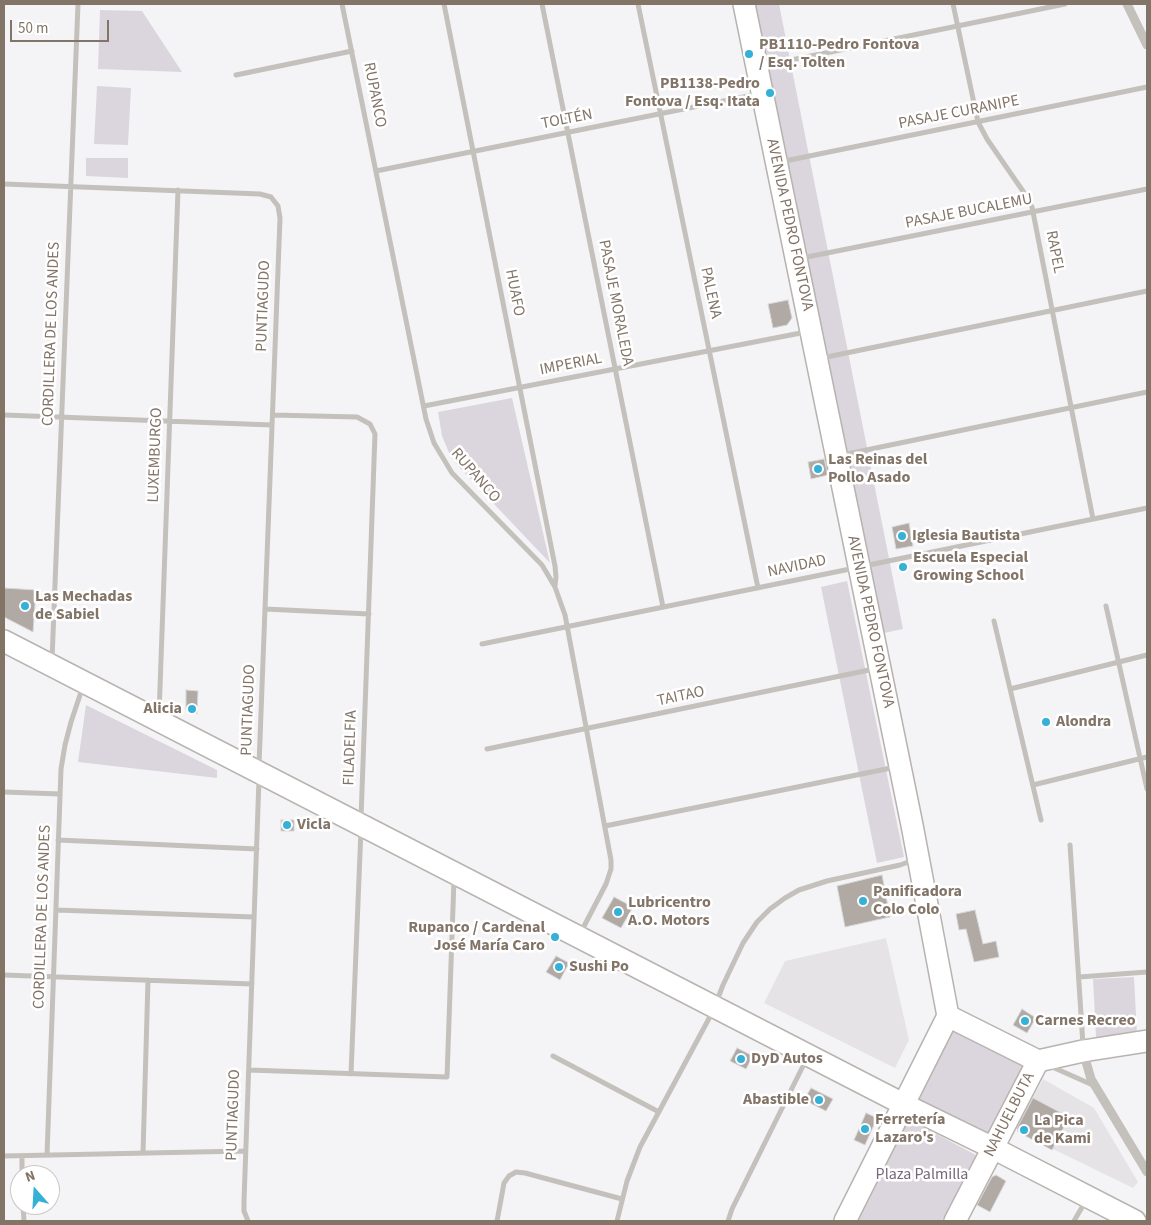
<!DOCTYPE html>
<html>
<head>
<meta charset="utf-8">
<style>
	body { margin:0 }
	#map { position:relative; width:1151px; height:1225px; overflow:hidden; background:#f4f4f7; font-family:"Source Sans 3",sans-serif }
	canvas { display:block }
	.frame { position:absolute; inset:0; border:5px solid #837468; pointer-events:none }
	.north { position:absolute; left:10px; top:1165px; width:50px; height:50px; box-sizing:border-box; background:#fff; border:1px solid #cdc7c3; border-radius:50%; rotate:341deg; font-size:14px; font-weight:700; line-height:20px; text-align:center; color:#837468 }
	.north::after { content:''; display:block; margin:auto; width:18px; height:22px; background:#35b0d6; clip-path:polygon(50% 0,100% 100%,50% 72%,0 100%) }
	.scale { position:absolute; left:10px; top:20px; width:99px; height:22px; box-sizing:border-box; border:2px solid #837468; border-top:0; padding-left:6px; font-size:15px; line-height:18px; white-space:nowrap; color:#837468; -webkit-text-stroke:4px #fff; paint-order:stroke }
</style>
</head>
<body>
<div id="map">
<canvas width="1151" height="1225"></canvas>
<div class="frame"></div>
<div class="north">N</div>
<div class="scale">50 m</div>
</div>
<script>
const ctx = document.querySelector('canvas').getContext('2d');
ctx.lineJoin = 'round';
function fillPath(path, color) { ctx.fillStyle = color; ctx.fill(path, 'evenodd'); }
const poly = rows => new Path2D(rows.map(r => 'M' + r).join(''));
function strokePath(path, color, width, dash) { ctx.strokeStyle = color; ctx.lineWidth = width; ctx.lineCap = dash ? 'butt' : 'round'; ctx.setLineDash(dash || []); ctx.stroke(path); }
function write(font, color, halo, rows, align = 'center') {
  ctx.font = font + ' "Source Sans 3",sans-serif'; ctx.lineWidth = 5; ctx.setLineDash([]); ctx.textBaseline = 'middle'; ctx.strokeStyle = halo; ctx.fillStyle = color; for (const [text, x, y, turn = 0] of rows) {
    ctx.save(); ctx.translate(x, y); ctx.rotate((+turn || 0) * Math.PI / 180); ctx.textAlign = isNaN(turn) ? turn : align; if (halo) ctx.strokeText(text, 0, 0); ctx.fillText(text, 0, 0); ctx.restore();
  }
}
const built = poly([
	[886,938,909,1040,895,1068,764,1003,785,961],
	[1043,1079,1094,1108,1138,1182,1133,1188,1018,1132,1017,1128]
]);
const green = poly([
	[751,4,779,4,903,629,879,634],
	[100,10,142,11,182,72,98,69],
	[97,86,131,88,128,145,94,144],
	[86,158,128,158,128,178,86,176],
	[512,398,550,563,458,466,450,455,442,436,438,412],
	[847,581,904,857,877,863,821,587],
	[86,705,217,770,217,778,78,762],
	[1134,977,1137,1035,1096,1037,1093,979],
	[952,1026,1027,1063,990,1138,914,1100],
	[906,1118,976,1155,942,1221,856,1221]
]);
const building = poly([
	[788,300,792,318,787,325,773,328,768,304,788,300],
	[824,459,828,475,811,479,808,462,824,459],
	[909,523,913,546,896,549,892,527,909,523],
	[4,588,36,590,33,632,4,617,4,588],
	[186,690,198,691,197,714,186,710,186,690],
	[281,820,294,820,294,831,281,831,281,820],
	[882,875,890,917,845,927,837,886,882,875],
	[614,897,633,907,621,928,602,918,614,897],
	[975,910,983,944,996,941,999,957,974,962,966,929,959,930,956,914,975,910],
	[556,956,569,963,560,980,546,972,556,956],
	[1022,1009,1036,1018,1027,1033,1013,1025,1022,1009],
	[737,1048,753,1056,746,1069,730,1061,737,1048],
	[811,1088,833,1099,826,1111,804,1100,811,1088],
	[1033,1098,1069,1117,1052,1150,1018,1132,1017,1128,1033,1098],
	[866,1113,877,1118,865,1145,854,1140,866,1113],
	[996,1175,1006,1181,990,1212,977,1205,992,1177,996,1175]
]);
const minor = poly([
	[342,4,426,419,434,443,452,473,542,565,555,587,565,615,611,860,611,869,606,884,581,932],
	[444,4,555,566,556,577,555,586],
	[542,4,663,607],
	[638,4,758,588],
	[953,4,978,122,987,139,1027,197,1032,207,1093,519],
	[762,66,1065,4],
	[236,75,352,51],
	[780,162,1147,87],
	[376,171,758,94],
	[4,184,260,194,271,197,278,206,280,218,259,765],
	[802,258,1147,189],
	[822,358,1147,291],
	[424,406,806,332],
	[4,415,272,425],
	[273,415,357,417,370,424,375,434,361,818],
	[842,455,1147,392],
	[864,566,1147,508],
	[1106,606,1147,789],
	[265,609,369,614],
	[994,621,1041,820],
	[482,644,855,568],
	[52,660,78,4],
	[1010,689,1147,655],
	[159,715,178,190],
	[487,749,874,669],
	[1033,785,1147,757],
	[4,792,60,794],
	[605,826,896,767],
	[58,840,257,849],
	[1070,845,1083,1045],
	[56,910,254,917],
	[4,975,252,984],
	[1079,977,1147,972],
	[716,1003,723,985,743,943,757,922,770,909,785,898,799,890,827,881,900,865,914,860],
	[553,1056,659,1112],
	[1050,1066,1095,1086],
	[249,1070,447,1077,454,879],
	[351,1074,361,829],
	[143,1153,148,980],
	[47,1155,61,769,65,745,71,722,83,686],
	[4,1156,245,1151],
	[22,1156,22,1175],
	[23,1205,24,1221],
	[248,1221,244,1211,244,1201,259,779],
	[497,1221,504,1183,509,1176,516,1172,525,1173,622,1199],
	[617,1221,627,1181,640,1147,713,1011],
	[728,1221,732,1209,806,1060],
	[1074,1221,1085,1202]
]);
const tertiary = poly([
	[1127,4,1147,45],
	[1083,1051,1091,1079,1147,1172]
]);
const secondary = poly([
	[744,4,912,825,948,1016,845,1221],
	[4,641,903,1104,993,1148,1135,1221],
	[948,1016,1038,1061,1083,1051,1147,1041],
	[955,1221,1038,1061]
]);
const markers = [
	[749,54,5,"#35b0d6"],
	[770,93,5,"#35b0d6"],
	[818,469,5,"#35b0d6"],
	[902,536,5,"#35b0d6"],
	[903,567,5,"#35b0d6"],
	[25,606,5,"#35b0d6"],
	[192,709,5,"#35b0d6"],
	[1046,722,5,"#35b0d6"],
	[287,825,5,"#35b0d6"],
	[863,901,5,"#35b0d6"],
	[618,912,5,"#35b0d6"],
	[555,937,5,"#35b0d6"],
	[559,967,5,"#35b0d6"],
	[1025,1021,5,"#35b0d6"],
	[741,1059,5,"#35b0d6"],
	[819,1100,5,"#35b0d6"],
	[865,1129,5,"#35b0d6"],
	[1024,1130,5,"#35b0d6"]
];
const poiNames = [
	["PB1110-Pedro Fontova",759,45],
	["/ Esq. Tolten",759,63],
	["PB1138-Pedro",760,84,"right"],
	["Fontova / Esq. Itata",760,102,"right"],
	["Las Reinas del",828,460],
	["Pollo Asado",828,478],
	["Iglesia Bautista",912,536],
	["Escuela Especial",913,558],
	["Growing School",913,576],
	["Las Mechadas",35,597],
	["de Sabiel",35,615],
	["Alicia",182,709,"right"],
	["Alondra",1056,722],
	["Vicla",297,825],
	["Panificadora",873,892],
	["Colo Colo",873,910],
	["Lubricentro",628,903],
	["A.O. Motors",628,921],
	["Rupanco / Cardenal",545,928,"right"],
	["José María Caro",545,946,"right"],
	["Sushi Po",569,967],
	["Carnes Recreo",1035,1021],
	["DyD Autos",751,1059],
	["Abastible",809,1100,"right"],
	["Ferretería",875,1120],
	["Lazaro's",875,1138],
	["La Pica",1034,1121],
	["de Kami",1034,1139]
];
const streetNames = [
	["RUPANCO",374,95,79],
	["PASAJE CURANIPE",959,113,-11],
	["TOLTÉN",567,120,-11],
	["PASAJE BUCALEMU",969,212,-11],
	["AVENIDA PEDRO FONTOVA",789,225,78],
	["RAPEL",1054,252,79],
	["HUAFO",514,293,79],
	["PALENA",710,293,78],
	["PASAJE MORALEDA",615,303,79],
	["PUNTIAGUDO",264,306,-88],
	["CORDILLERA DE LOS ANDES",52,334,-88],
	["IMPERIAL",571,365,-11],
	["LUXEMBURGO",156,455,-88],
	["RUPANCO",475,476,49],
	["NAVIDAD",797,567,-12],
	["AVENIDA PEDRO FONTOVA",870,622,78],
	["TAITAO",681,697,-12],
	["PUNTIAGUDO",249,710,-88],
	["FILADELFIA",351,748,-88],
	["CORDILLERA DE LOS ANDES",43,917,-88],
	["PUNTIAGUDO",234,1115,-88],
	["NAHUELBUTA",1010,1115,-63]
];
const parkNames = [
	["Plaza Palmilla",922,1175]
];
fillPath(built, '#e5e3e5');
fillPath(green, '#dbd6dd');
fillPath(building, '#b1a9a3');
strokePath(building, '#d7d7d9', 1);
strokePath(secondary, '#b9b3af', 24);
strokePath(minor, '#c4c0bc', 5);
strokePath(tertiary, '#c4c0bc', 9);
strokePath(secondary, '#fff', 21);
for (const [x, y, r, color] of markers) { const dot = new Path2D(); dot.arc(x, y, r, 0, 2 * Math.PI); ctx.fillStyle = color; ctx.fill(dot); strokePath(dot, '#fff', 2); }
write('bold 16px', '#837468', '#fff', poiNames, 'left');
write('16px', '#837468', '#fff', streetNames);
write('16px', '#77677b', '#fff', parkNames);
</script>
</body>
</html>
